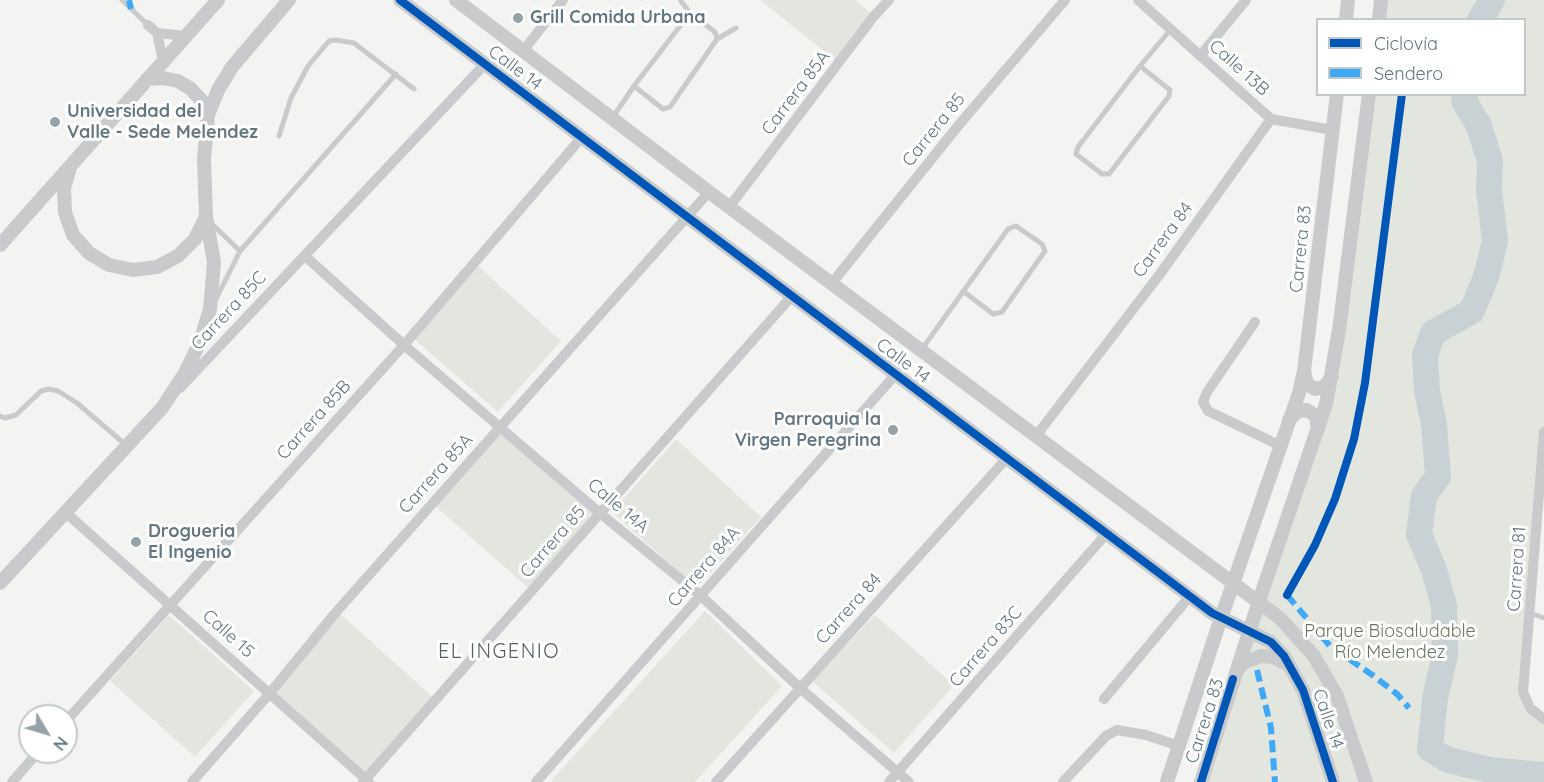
<!DOCTYPE html>
<html>
<head>
<meta charset="utf-8">
<style>
	body { margin:0 }
	#map { position:relative; width:1544px; height:782px; overflow:hidden; background:#f3f3f1; font-family:Quicksand,sans-serif }
	canvas { display:block }
	.legend { position:absolute; left:1316px; top:18px; width:210px; height:78px; box-sizing:border-box; background:#fff; border:2px solid #c1c9cd; margin:0; padding:8px 10px; list-style:none; font-size:18px; color:#637781 }
	.legend li { display:flex; align-items:center; gap:12px; height:30px }
	.legend b { width:30px; border:2px solid #c1c9cd }
	.north { position:absolute; left:18px; top:704px; width:60px; height:60px; box-sizing:border-box; background:#fff; border:2px solid #c1c9cd; border-radius:50%; rotate:128deg; font-size:16px; font-weight:700; line-height:24px; text-align:center; color:#637781 }
	.north::after { content:''; display:block; margin:auto; width:21px; height:27px; background:#95a2a8; clip-path:polygon(50% 0,100% 100%,50% 72%,0 100%) }
</style>
</head>
<body>
<div id="map">
<canvas width="1544" height="782"></canvas>
<ul class="legend">
<li><b style="height:8px;background:#0057b8"></b>Ciclovía</li>
<li><b style="height:8px;background:#3fa9f5"></b>Sendero</li>
</ul>
<div class="north">N</div>
</div>
<script>
const ctx = document.querySelector('canvas').getContext('2d');
ctx.lineJoin = 'round';
function fillPath(path, color) { ctx.fillStyle = color; ctx.fill(path, 'evenodd'); }
const poly = rows => new Path2D(rows.map(r => 'M' + r).join(''));
function strokePath(path, color, width, dash) { ctx.strokeStyle = color; ctx.lineWidth = width; ctx.lineCap = dash ? 'butt' : 'round'; ctx.setLineDash(dash || []); ctx.stroke(path); }
function write(font, color, halo, rows, align = 'center') {
  ctx.font = font + ' Quicksand,sans-serif'; ctx.lineWidth = 6; ctx.setLineDash([]); ctx.textBaseline = 'middle'; ctx.strokeStyle = halo; ctx.fillStyle = color; for (const [text, x, y, turn = 0] of rows) {
    ctx.save(); ctx.translate(x, y); ctx.rotate((+turn || 0) * Math.PI / 180); ctx.textAlign = isNaN(turn) ? turn : align; if (halo) ctx.strokeText(text, 0, 0); ctx.fillText(text, 0, 0); ctx.restore();
  }
}
const green = poly([
	[760,0,855,0,874,16,839,63],
	[1381,0,1544,0,1544,432,1523,691,1544,719,1544,782,1201,782,1318,431,1369,95,1524,94,1524,20,1379,19],
	[478,266,561,341,498,412,413,338],
	[501,426,601,514,532,591,432,503],
	[676,439,761,517,697,588,612,512],
	[337,611,436,700,366,779,270,693],
	[705,611,782,686,695,782,550,782],
	[169,615,254,691,195,757,110,681],
	[875,615,954,685,894,753,812,681]
]);
const river = poly([
	[1480,20,1492,0],
	[1433,718,1435,698,1445,655,1444,606,1434,570,1419,534,1424,496,1438,476,1434,424,1427,391,1425,355,1433,333,1472,311,1486,277,1495,241,1489,190,1490,161,1479,126,1464,101,1465,94],
	[1432,728,1430,749,1448,760,1490,770,1544,775]
]);
const service = poly([
	[122,0,148,25],
	[681,1,690,13,715,32,717,39],
	[1140,66,1170,90,1169,96,1109,174,1102,174,1076,154,1078,147,1140,66,1171,29],
	[634,86,663,109,670,107,717,39,736,28],
	[613,117,634,86,690,13],
	[279,136,291,98,308,66,329,41,336,40,354,43,414,89],
	[211,223,240,251],
	[216,299,240,251,396,74],
	[922,349,1008,229,1016,226,1042,244,1045,251,1002,312,993,314,963,291],
	[0,416,5,418,16,415,41,391,49,389,58,391,77,403,126,445],
	[1530,613,1544,618]
]);
const minor = poly([
	[1138,0,1271,119,1332,130],
	[148,25,157,33,163,61],
	[157,33,186,36],
	[523,51,563,0],
	[1200,56,1246,0],
	[730,206,874,16,889,0],
	[305,256,404,345,601,514,701,596,800,688,909,782],
	[832,283,958,126,1065,0],
	[1255,322,1207,392,1203,402,1208,411,1281,446],
	[180,388,485,64],
	[1544,432,1523,692,1530,708,1544,719],
	[1036,436,1160,274,1271,119],
	[65,512,369,782],
	[1104,699,1190,596],
	[66,721,404,345,582,137],
	[12,782,38,752],
	[192,782,270,693,337,611,709,192],
	[363,782,791,297],
	[536,782,896,374],
	[716,782,1007,458],
	[889,782,1107,533],
	[1063,782,1106,736,1117,730,1146,735,1179,746]
]);
const tertiary = poly([
	[400,0,1212,613,1271,642,1284,656,1303,690,1333,782],
	[456,0,709,192,1281,619,1314,656,1337,696,1366,782],
	[1346,20,1348,0],
	[1379,20,1381,0],
	[147,79,163,78,178,81,191,89,202,101,208,115],
	[69,171,64,188,65,212,73,235,89,253,109,265,133,270,157,267,178,256,195,239,206,217],
	[0,245,218,0],
	[1304,371,1307,384,1315,389,1324,387,1332,377],
	[1289,420,1298,411,1307,410,1316,416,1318,429],
	[0,583,162,408,185,373,200,342,210,309,214,262,206,217,204,159,208,115,218,90,232,67,289,0],
	[1237,670,1245,662,1261,656,1273,657,1289,665],
	[1167,782,1218,627,1299,393,1304,371,1337,94],
	[1201,782,1262,592,1326,404,1339,330,1369,94]
]);
const quiet = poly([
	[129,0,131,9],
	[1287,595,1330,646,1371,674,1397,694,1409,708],
	[1257,670,1271,728,1275,782]
]);
const cycleway = poly([
	[400,0,1212,613,1271,642,1284,656,1303,690,1333,782],
	[1287,595,1315,545,1335,499,1354,439,1365,383,1402,94],
	[1201,782,1233,679]
]);
const markers = [
	[518,18,6,"#95a2a8"],
	[55,122,6,"#95a2a8"],
	[893,430,6,"#95a2a8"],
	[136,542,6,"#95a2a8"]
];
const poiNames = [
	["Grill Comida Urbana",530,18],
	["Universidad del",67,112],
	["Valle - Sede Melendez",67,133],
	["Parroquia la",881,420,"right"],
	["Virgen Peregrina",881,441,"right"],
	["Drogueria",148,532],
	["El Ingenio",148,553]
];
const streetNames = [
	["Calle 14",515,68,37],
	["Calle 13B",1239,68,42],
	["Carrera 85A",796,93,-53],
	["Carrera 85",934,130,-51],
	["Carrera 84",1163,240,-54],
	["Carrera 83",1301,249,-84],
	["Carrera 85C",229,311,-47],
	["Calle 14",903,361,37],
	["Carrera 85B",314,420,-48],
	["Carrera 85A",436,474,-48],
	["Calle 14A",618,506,40],
	["Carrera 85",553,542,-49],
	["Carrera 84A",704,567,-49],
	["Carrera 81",1517,569,-86],
	["Carrera 84",849,609,-48],
	["Calle 15",228,634,42],
	["Carrera 83C",986,647,-49],
	["Calle 14",1328,719,71],
	["Carrera 83",1205,721,-72]
];
const parkNames = [
	["Parque Biosaludable",1390,632],
	["Río Melendez",1390,653]
];
const neighbourhoodNames = [
	["EL INGENIO",499,652]
];
fillPath(green, '#e3e6df');
strokePath(river, '#c8d2d4', 26);
strokePath(service, '#c8cacb', 5);
strokePath(minor, '#c8cacb', 10);
strokePath(tertiary, '#c8cacb', 14);
strokePath(quiet, '#3fa9f5', 6, [12, 6]);
strokePath(cycleway, '#0057b8', 8);
for (const [x, y, r, color] of markers) { const dot = new Path2D(); dot.arc(x, y, r, 0, 2 * Math.PI); ctx.fillStyle = color; ctx.fill(dot); strokePath(dot, '#fff', 2); }
write('bold 18px', '#637781', '#fff', poiNames, 'left');
write('18px', '#637781', '#fff', streetNames);
write('18px', '#697862', '#fff', parkNames);
ctx.letterSpacing = '1.5px';
write('20px', '#515f66', '#fff', neighbourhoodNames);
ctx.letterSpacing = '0px';
</script>
</body>
</html>
